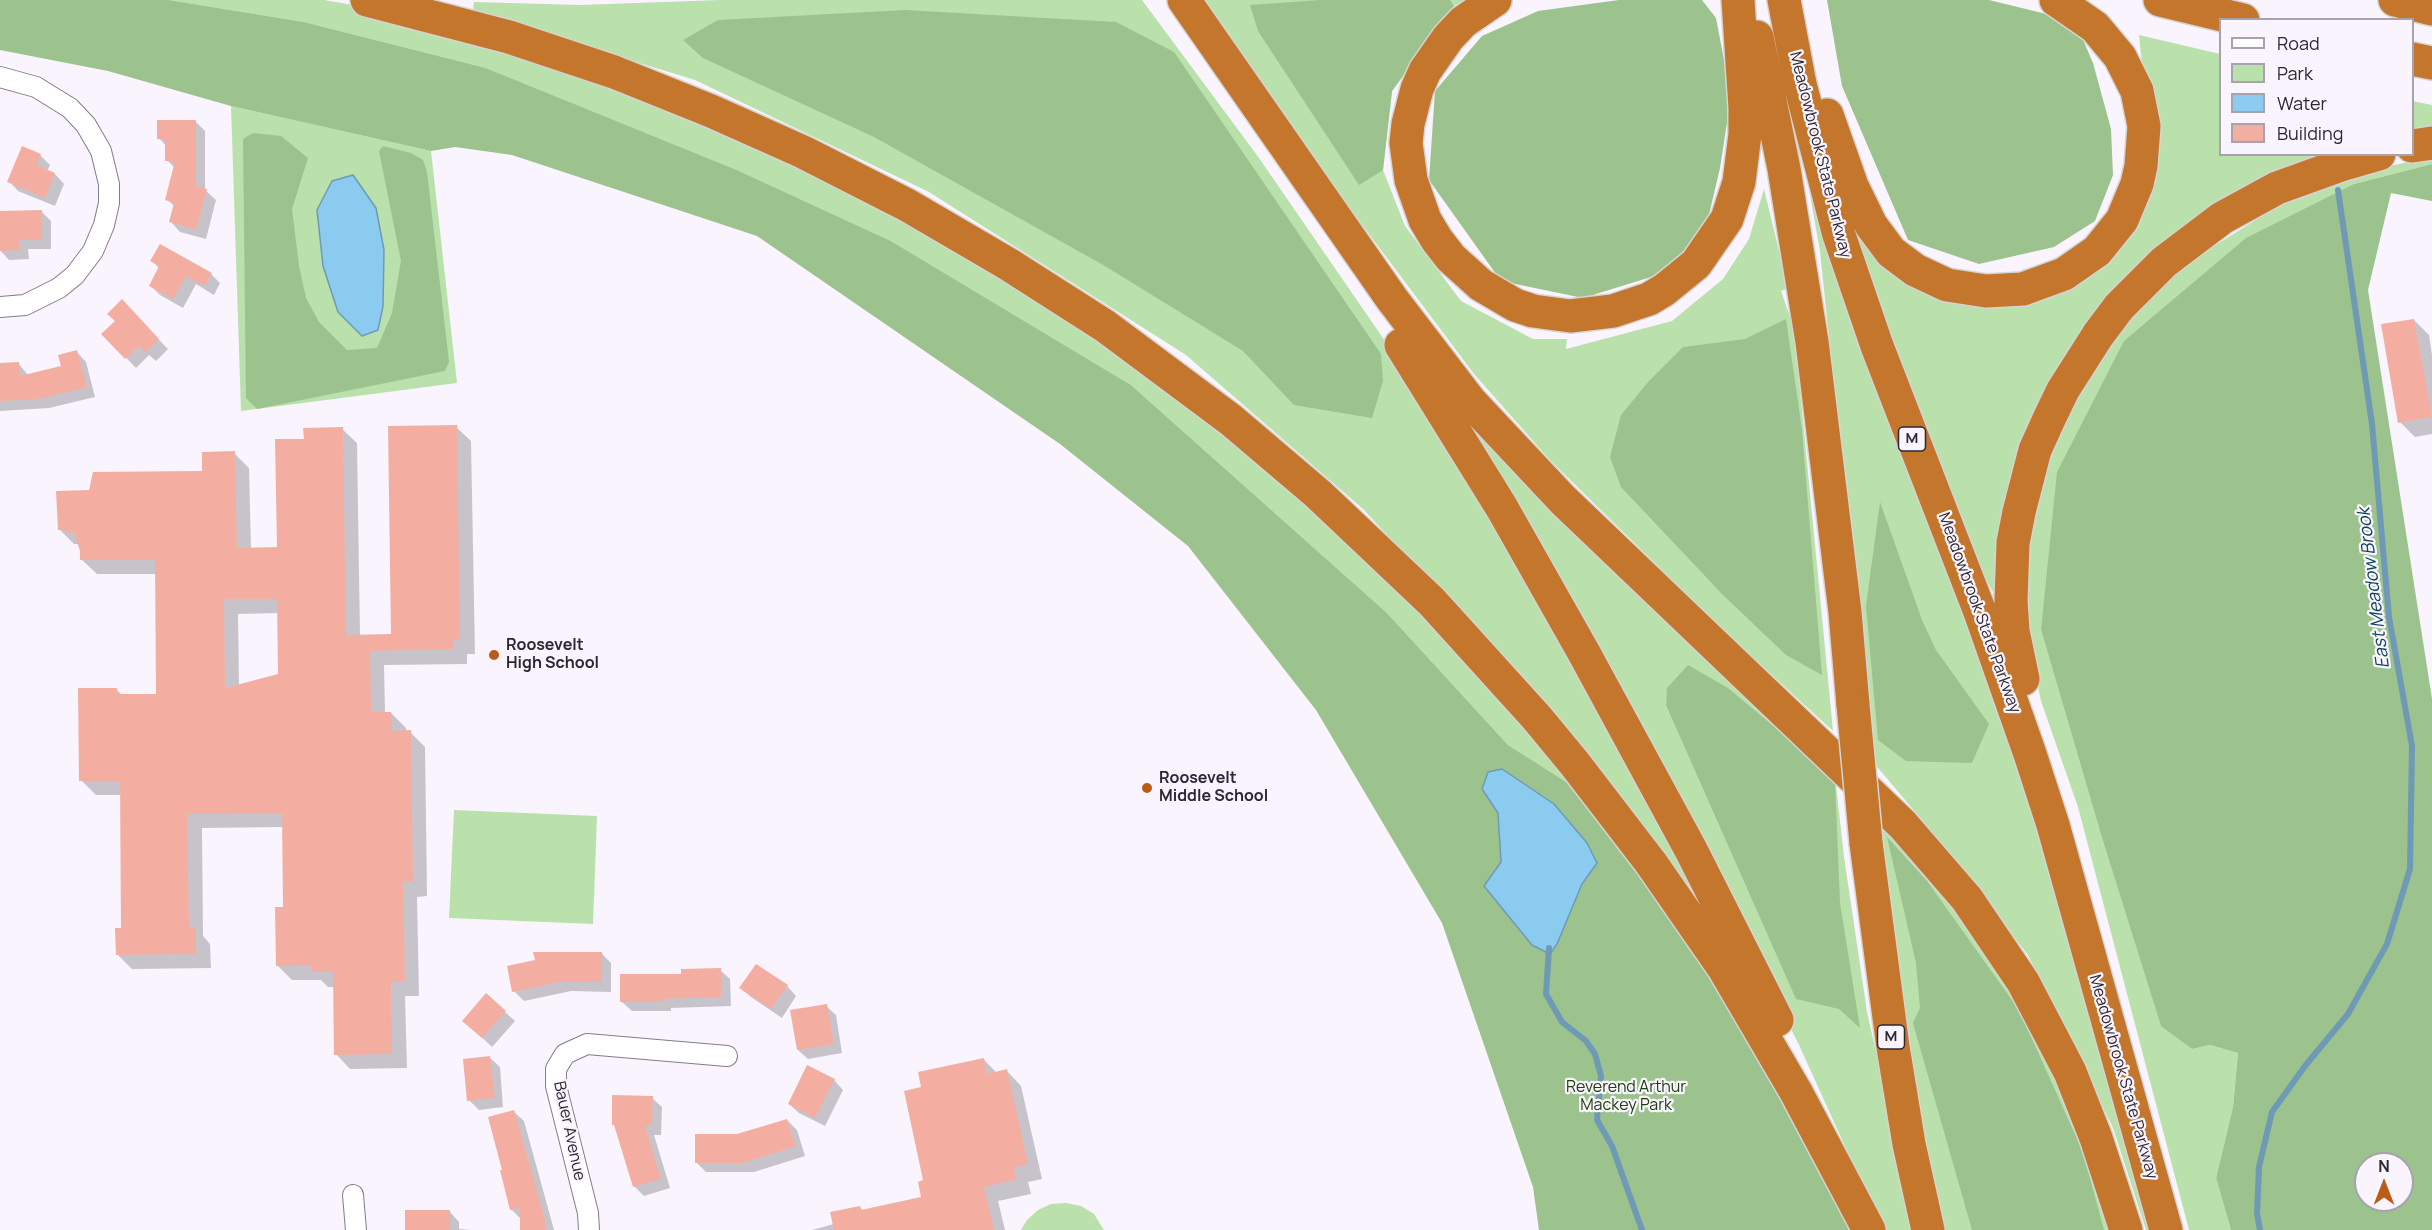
<!DOCTYPE html>
<html>
<head>
<meta charset="utf-8">
<style>
	body { margin:0 }
	#map { position:relative; width:2432px; height:1230px; overflow:hidden; background:#f9f4fe; font-family:Manrope,sans-serif }
	canvas { display:block }
	.legend { position:absolute; left:2219px; top:18px; width:195px; height:138px; box-sizing:border-box; background:#f9f4fe; border:2px solid #a7a2ac; margin:0; padding:8px 10px; list-style:none; font-size:18px; color:#2c2730 }
	.legend li { display:flex; align-items:center; gap:12px; height:30px }
	.legend b { width:30px; border:2px solid #a7a2ac }
	.north { position:absolute; left:2354px; top:1152px; width:60px; height:60px; box-sizing:border-box; background:#f9f4fe; border:2px solid #a7a2ac; border-radius:50%; rotate:0deg; font-size:16px; font-weight:700; line-height:24px; text-align:center; color:#2c2730 }
	.north::after { content:''; display:block; margin:auto; width:21px; height:27px; background:#bb5b18; clip-path:polygon(50% 0,100% 100%,50% 72%,0 100%) }
</style>
</head>
<body>
<div id="map">
<canvas width="2432" height="1230"></canvas>
<ul class="legend">
<li><b style="height:8px;background:#fff"></b>Road</li>
<li><b style="height:16px;background:#bae0ab"></b>Park</li>
<li><b style="height:16px;background:#8bcbf0"></b>Water</li>
<li><b style="height:16px;background:#f3aea1"></b>Building</li>
</ul>
<div class="north">N</div>
</div>
<script>
const ctx = document.querySelector('canvas').getContext('2d');
ctx.lineJoin = 'round';
function fillPath(path, color) { ctx.fillStyle = color; ctx.fill(path, 'evenodd'); }
const poly = rows => new Path2D(rows.map(r => 'M' + r).join(''));
function strokePath(path, color, width, dash) { ctx.strokeStyle = color; ctx.lineWidth = width; ctx.lineCap = dash ? 'butt' : 'round'; ctx.setLineDash(dash || []); ctx.stroke(path); }
function write(font, color, halo, rows, align = 'center') {
  ctx.font = font + ' Manrope,sans-serif'; ctx.lineWidth = 4.5; ctx.setLineDash([]); ctx.textBaseline = 'middle'; ctx.strokeStyle = halo; ctx.fillStyle = color; for (const [text, x, y, turn = 0] of rows) {
    ctx.save(); ctx.translate(x, y); ctx.rotate((+turn || 0) * Math.PI / 180); ctx.textAlign = isNaN(turn) ? turn : align; if (halo) ctx.strokeText(text, 0, 0); ctx.fillText(text, 0, 0); ctx.restore();
  }
}
const green = poly([
	[169,0,324,0,370,8,543,54,773,145,1125,349,1286,475,1464,647,1590,797,1508,745,1387,613,1131,385,891,241,737,170,486,68,304,22],
	[721,0,1142,0,1259,158,1405,370,1551,615,1698,891,1688,897,1538,697,1363,509,1186,355,929,192,695,80,473,12,474,2,580,5],
	[1205,0,1464,0,1454,6,1392,91,1383,170,1405,226,1461,301,1533,339,1567,339,1566,349,1672,321,1723,279,1749,239,1764,189,1788,288,1781,291,1794,328,1833,731,1724,631,1550,460,1474,374,1351,210],
	[2139,35,2220,54,2220,154,2348,155,2261,184,2048,397,2000,604,1974,559,1873,299,1848,215,1956,299,2133,231,2142,65],
	[2412,101,2432,105,2432,136,2413,139],
	[231,106,431,151,457,383,241,411],
	[1801,144,2046,839,2154,1230,2146,1230,2113,1128,2028,955,1922,820,1873,762,1820,251],
	[2432,157,2432,164,2354,184,2041,630,2102,838,2161,1025,2192,1049,2210,1045,2238,1053,2233,1107,2216,1178,2231,1230,2189,1230,2078,807,2041,701,2023,615,2035,501,2068,413,2126,320,2187,263,2283,203,2376,169],
	[1445,392,1834,767,1844,857,1867,1012,1916,1230,1883,1230,1799,1045,1700,848],
	[454,810,597,816,593,924,449,918],
	[1877,814,2010,976,2079,1109,2116,1230,1944,1230,1931,1184,1887,918],
	[1066,1203,1081,1206,1094,1214,1104,1230,1021,1230,1027,1220,1038,1210,1051,1204]
]);
const forest = poly([
	[0,0,169,0,304,22,486,68,737,170,891,241,1131,385,1387,613,1508,745,1590,797,1685,925,1858,1230,1539,1230,1533,1187,1442,923,1316,710,1188,546,1060,444,757,236,512,155,455,147,431,151,231,106,108,71,0,50],
	[1482,789,1597,863,1582,884,1557,944,1484,886,1501,862,1498,813],
	[1320,0,1450,0,1454,6,1392,91,1383,170,1359,185,1258,31,1250,5],
	[1619,0,1702,0,1716,18,1731,97,1720,168,1704,236,1664,273,1583,298,1501,281,1429,180,1435,91,1482,36,1538,11],
	[1827,0,1989,0,2075,21,2093,63,2111,129,2113,175,2095,221,2054,247,1979,264,1908,240,1842,86],
	[905,10,1116,22,1174,52,1381,354,1383,381,1372,418,1294,405,1243,351,1105,266,874,137,703,58,683,40,718,20],
	[253,133,281,136,308,158,292,209,299,266,306,298,319,322,347,350,377,348,392,313,401,261,379,151,383,146,411,153,423,160,427,172,449,362,445,371,257,409,246,398,243,139],
	[2432,164,2432,201,2391,193,2368,290,2432,699,2432,1230,2231,1230,2216,1178,2233,1107,2238,1053,2210,1045,2192,1049,2161,1026,2102,838,2041,630,2057,472,2124,341,2246,238,2354,184],
	[2366,1164,2402,1164,2402,1200,2366,1200],
	[1786,319,1802,430,1822,675,1786,655,1723,595,1621,487,1610,457,1621,415,1649,381,1683,347,1745,339],
	[1880,502,1922,620,1936,650,1989,724,1972,763,1906,761,1878,740,1866,606],
	[1688,665,1728,688,1814,760,1835,782,1840,903,1860,1028,1839,1009,1796,999,1666,705,1667,688],
	[1887,837,1927,881,2019,1010,2083,1152,2104,1230,1972,1230,1913,1023,1920,1008,1916,963]
]);
const water = poly([
	[353,175,376,208,384,250,383,306,378,330,362,336,338,312,323,266,317,210,332,181,353,175],
	[1502,769,1554,804,1587,843,1597,863,1582,884,1557,944,1550,954,1532,945,1484,886,1501,862,1498,813,1482,789,1488,772,1502,769]
]);
const shadow = poly([
	[195,121,205,131,205,190,216,200,206,239,180,232,171,222,175,207,167,199,175,168,167,160,167,147,159,138],
	[40,155,50,165,47,171,55,174,64,184,55,206,18,191,9,181],
	[41,211,51,221,51,249,28,249,29,259,9,260,0,250,0,212],
	[152,261,211,274,220,283,214,295,196,284,183,308,160,295,150,285,160,269],
	[122,302,168,349,156,361,149,355,136,368,103,334,117,321],
	[2414,320,2429,335,2432,355,2432,434,2415,437,2400,422],
	[77,352,86,362,95,397,49,408,0,411,0,375,18,363,28,375,63,367],
	[456,427,471,441,475,654,467,654,467,664,384,665,385,713,391,713,406,728,406,732,410,732,425,747,427,896,417,897,419,996,405,996,407,1068,350,1069,336,1054,334,987,328,987,321,980,292,980,277,965,284,908,284,827,202,828,203,936,210,944,211,968,132,969,117,954,123,929,121,795,96,795,81,780,116,689,123,696,158,696,157,574,97,574,82,560,82,551,78,544,74,544,59,529,90,491,204,472,234,453,249,468,251,549,279,549,305,440,342,429,357,443,360,636,393,635],
	[279,613,280,675,239,686,238,614],
	[602,954,611,963,611,992,571,991,524,1001,514,991],
	[720,970,730,979,731,1006,671,1008,671,1011,632,1011,622,1002,683,976],
	[787,986,796,996,782,1018,751,997,741,988],
	[826,1006,836,1015,842,1053,808,1059,798,1050],
	[505,1012,515,1021,492,1047,474,1030],
	[490,1058,500,1067,503,1107,479,1110,469,1100],
	[984,1060,997,1073,1007,1071,1021,1086,1042,1179,1028,1182,1031,1194,998,1201,1005,1230,812,1230,834,1224,860,1207,863,1211,923,1198,925,1181,923,1088],
	[834,1080,843,1090,825,1126,799,1113,789,1104],
	[652,1098,662,1107,661,1135,654,1135,670,1188,644,1196,634,1186,616,1128,614,1125],
	[514,1112,524,1121,554,1230,522,1230,522,1220,511,1209],
	[787,1120,797,1130,805,1156,754,1172,706,1172,696,1162,737,1136],
	[450,1212,459,1222,459,1229,472,1230,406,1230]
]);
const stream = poly([
	[1549,948,1546,994,1562,1022,1586,1041,1595,1054,1601,1076,1597,1120,1612,1146,1642,1230],
	[2260,1230,2257,1213,2259,1167,2272,1112,2305,1066,2348,1014,2387,944,2410,869,2412,746,2389,617,2372,424,2338,190]
]);
const building = poly([
	[157,120,196,120,196,186,207,189,196,230,169,222,174,203,165,200,175,161,165,161,165,139,157,139],
	[22,146,41,154,36,165,55,173,45,198,7,182],
	[42,210,42,240,19,240,20,250,0,251,0,211],
	[160,244,212,273,204,286,186,276,173,299,149,286,159,266,150,261],
	[122,299,159,339,145,353,139,346,125,359,101,334,115,321,107,314],
	[2414,319,2432,417,2398,423,2381,324],
	[77,350,87,387,39,399,0,401,0,363,19,362,20,376,61,366,58,355],
	[457,425,460,640,453,640,453,649,370,651,371,712,391,712,392,731,411,730,413,882,403,882,405,981,391,982,392,1054,334,1055,333,972,312,972,312,965,276,966,275,907,283,907,282,813,187,814,189,927,196,927,196,954,116,955,115,928,121,928,120,781,79,781,78,688,117,688,117,694,156,694,155,560,80,560,80,551,74,532,65,533,65,530,58,530,56,491,89,490,93,472,202,471,202,452,235,451,237,548,277,547,275,439,304,439,303,428,343,427,346,635,391,634,388,426],
	[224,599,277,599,278,674,225,688],
	[533,952,602,952,602,982,560,982,512,992,507,966,535,960],
	[756,964,788,985,771,1009,739,988],
	[721,968,721,997,662,999,662,1002,620,1002,620,974,681,974,681,969],
	[486,993,506,1011,482,1038,462,1021],
	[827,1004,834,1044,797,1050,790,1010],
	[490,1056,495,1098,467,1101,463,1059],
	[984,1058,987,1074,1007,1069,1028,1164,1014,1167,1017,1179,984,1187,994,1230,834,1230,830,1212,860,1206,861,1210,921,1197,918,1182,923,1180,904,1091,921,1087,918,1072],
	[807,1065,835,1079,815,1118,788,1104],
	[612,1095,653,1096,652,1126,645,1126,661,1179,633,1187,614,1125,612,1125],
	[514,1110,545,1220,545,1230,520,1230,520,1207,510,1210,500,1170,502,1170,488,1117],
	[787,1119,796,1146,743,1163,695,1163,695,1134,737,1134],
	[405,1210,450,1210,450,1230,405,1230]
]);
const street = poly([
	[0,77,36,87,70,108,86,125,101,151,109,184,109,203,104,225,93,251,75,275,59,288,25,305,0,307],
	[353,1195,356,1230],
	[589,1230,588,1213,556,1086,556,1069,565,1054,587,1044,727,1056]
]);
const highway = poly([
	[367,0,509,37,614,72,711,111,803,152,907,205,1008,264,1105,326,1231,420,1318,494,1432,602,1537,718,1575,764,1651,863,1723,967,1796,1092,1869,1230],
	[1184,0,1392,299,1470,401,1563,500,1903,825,1967,899,2023,982,2070,1072,2096,1138,2126,1230],
	[1495,0,1463,22,1448,38,1425,71,1417,89,1408,124,1406,143,1411,180,1425,220,1437,240,1451,258,1481,285,1515,305,1533,311,1570,316,1613,311,1649,299,1664,290,1696,264,1727,219,1739,182,1745,134,1745,108,1738,0],
	[1784,0,1800,84,1839,235,1877,346,1980,612,2030,754,2053,825,2166,1230],
	[2160,0,2243,20],
	[2395,0,2432,9],
	[1757,37,1784,169,1812,342,1845,612,1853,705],
	[2412,59,2432,63],
	[1827,115,1852,186,1871,225,1891,252,1915,270,1947,285,1986,291,2023,289,2064,274,2097,251,2122,220,2137,184,2141,166,2144,126,2137,91,2120,57,2095,27,2056,0],
	[2412,146,2432,143],
	[1401,345,1502,508,1584,653,1691,850,1777,1020],
	[2023,679,2013,631,2011,601,2013,543,2019,512,2035,450,2049,419,2063,390,2098,335,2119,307,2164,262,2222,218,2277,188,2341,165,2379,154],
	[1866,843,1893,1047,1909,1144,1928,1230]
]);
const highwayBridge = poly([
	[1853,705,1866,843]
]);
const markers = [
	[494,655,6,"#bb5b18"],
	[1147,788,6,"#bb5b18"]
];
const shields = [
	[1912,439,27],
	[1891,1037,27]
];
const shieldNames = [
	["M",1912,439],
	["M",1891,1037]
];
const streetNames = [
	["Meadowbrook State Parkway",1820,155,76],
	["Meadowbrook State Parkway",1979,613,70],
	["Meadowbrook State Parkway",2123,1077,74],
	["Bauer Avenue",569,1131,78]
];
const poiNames = [
	["Roosevelt",506,646],
	["High School",506,664],
	["Roosevelt",1159,779],
	["Middle School",1159,797]
];
const parkNames = [
	["Reverend Arthur",1626,1088],
	["Mackey Park",1626,1106]
];
const waterNames = [
	["East Meadow Brook",2374,588,-97]
];
fillPath(green, '#bae0ab');
fillPath(forest, '#9cc28d');
fillPath(water, '#8bcbf0');
strokePath(water, '#6e9ab6', 1.5);
fillPath(shadow, '#0003');
strokePath(stream, '#6e9ab6', 6);
fillPath(building, '#f3aea1');
strokePath(street, '#857a8f', 22);
strokePath(highway, '#d5d4d6', 36);
strokePath(street, '#fff', 20);
strokePath(highway, '#c3762c', 33);
strokePath(highwayBridge, '#d5d4d6', 36, []);
strokePath(highwayBridge, '#c3762c', 33);
for (const [x, y, r, color] of markers) { const dot = new Path2D(); dot.arc(x, y, r, 0, 2 * Math.PI); ctx.fillStyle = color; ctx.fill(dot); strokePath(dot, '#f9f4fe', 2); }
for (const [x, y, w] of shields) { const box = new Path2D(); box.roundRect(x - w / 2, y - 12, w, 24, 4.5); ctx.fillStyle = '#f9f4fe'; ctx.fill(box); strokePath(box, '#2c2730', 1.5); }
write('bold 15px', '#2c2730', null, shieldNames);
write('16px', '#2c2730', '#f9f4fe', streetNames);
write('bold 16px', '#2c2730', '#f9f4fe', poiNames, 'left');
write('16px', '#1e410b', '#f9f4fe', parkNames);
write('italic 18px', '#0f435c', '#f9f4fe', waterNames);
</script>
</body>
</html>
